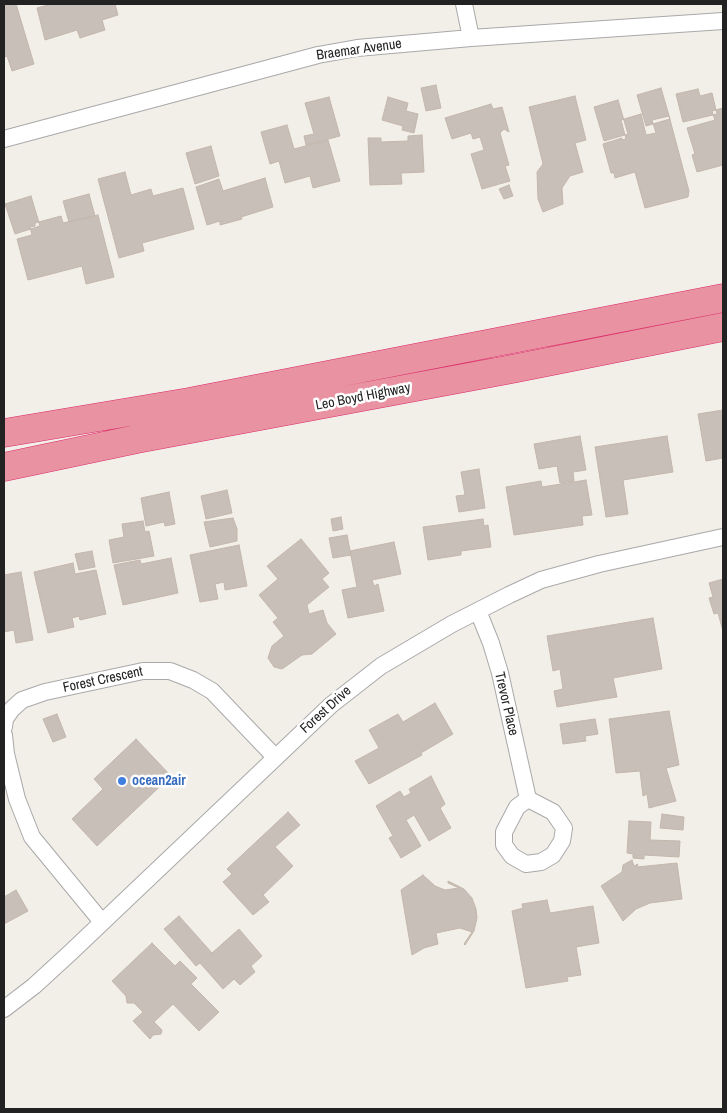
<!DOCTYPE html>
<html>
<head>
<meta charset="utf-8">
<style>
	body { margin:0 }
	#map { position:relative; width:727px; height:1113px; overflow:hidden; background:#f2efe9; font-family:"Archivo Narrow",sans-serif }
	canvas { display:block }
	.frame { position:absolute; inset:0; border:5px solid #222; pointer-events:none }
</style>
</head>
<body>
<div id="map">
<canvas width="727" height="1113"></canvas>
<div class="frame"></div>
</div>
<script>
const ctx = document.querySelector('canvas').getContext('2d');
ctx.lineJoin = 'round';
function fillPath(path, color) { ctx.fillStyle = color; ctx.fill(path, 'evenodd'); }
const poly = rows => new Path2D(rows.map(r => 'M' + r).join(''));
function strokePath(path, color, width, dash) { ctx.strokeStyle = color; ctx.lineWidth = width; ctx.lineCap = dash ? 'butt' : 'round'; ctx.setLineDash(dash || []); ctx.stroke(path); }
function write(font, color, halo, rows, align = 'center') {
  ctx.font = font + ' "Archivo Narrow",sans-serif'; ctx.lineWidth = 5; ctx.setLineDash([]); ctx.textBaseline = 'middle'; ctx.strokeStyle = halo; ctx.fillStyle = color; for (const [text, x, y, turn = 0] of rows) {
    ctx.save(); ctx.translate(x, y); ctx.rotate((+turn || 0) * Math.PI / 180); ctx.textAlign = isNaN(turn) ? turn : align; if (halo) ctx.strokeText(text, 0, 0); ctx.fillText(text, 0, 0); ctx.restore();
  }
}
const building = poly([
	[4,4,16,4,34,64,12,71,7,56,4,57,4,4],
	[52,4,115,4,118,15,102,20,105,30,80,38,77,30,45,40,37,8,52,4],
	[436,85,441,108,426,111,421,88,436,85],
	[661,88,670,119,646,126,637,95,661,88],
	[698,89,700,96,712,93,717,114,683,122,676,94,698,89],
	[575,96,586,140,575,143,583,172,570,176,562,188,563,204,543,212,538,199,537,172,543,164,529,107,575,96],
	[329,97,340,136,306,145,304,136,314,134,305,103,329,97],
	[388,97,408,103,406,111,418,114,414,133,402,130,403,126,382,120,388,97],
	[618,100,628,134,604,141,594,107,618,100],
	[491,104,493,109,502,107,509,132,504,129,500,133,509,165,505,166,510,181,482,189,471,154,484,150,480,137,473,139,471,133,452,139,445,118,491,104],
	[723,108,723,165,697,172,692,155,695,154,687,128,715,120,712,111,723,108],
	[641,114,646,135,656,133,652,120,669,116,689,191,688,197,645,208,635,172,615,178,614,173,611,173,603,144,622,138,621,140,626,139,621,120,641,114],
	[287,125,294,149,328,140,340,181,313,188,310,176,285,183,279,161,270,164,261,132,287,125],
	[422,135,424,172,401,173,402,184,370,185,368,138,381,138,381,142,408,141,408,136,422,135],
	[211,146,219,176,195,184,186,153,211,146],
	[125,172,131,195,151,189,153,196,183,188,194,229,142,243,144,251,119,258,98,179,125,172],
	[265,178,273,207,241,217,242,219,220,225,220,221,207,225,196,187,219,179,223,191,265,178],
	[509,185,513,196,504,199,499,189,509,185],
	[89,194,95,216,69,222,63,201,89,194],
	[31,196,40,226,15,234,5,204,31,196],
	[98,215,114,277,86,284,82,266,28,280,17,239,32,235,30,227,35,226,35,223,61,216,63,223,98,215],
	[723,410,723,458,706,461,698,414,723,410],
	[580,436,586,470,573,472,574,481,560,483,557,466,539,469,534,444,580,436],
	[667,436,673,472,623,480,628,514,606,517,595,447,667,436],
	[479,469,485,508,459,512,456,496,465,495,461,472,479,469],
	[586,480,592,515,582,516,583,525,514,535,506,487,541,481,542,487,586,480],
	[227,490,232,513,206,519,201,496,227,490],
	[169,492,175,524,165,526,164,522,146,526,141,498,169,492],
	[341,517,343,529,333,531,331,519,341,517],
	[233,518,237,529,237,541,210,547,204,522,233,518],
	[483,519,484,526,488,525,491,547,461,551,461,555,428,560,423,527,483,519],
	[143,521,145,532,149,531,154,556,113,563,109,540,124,537,122,524,143,521],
	[347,535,351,555,333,558,329,538,347,535],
	[301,539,329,573,322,579,329,587,307,605,309,614,323,610,327,623,336,634,312,654,302,655,282,669,274,667,268,658,272,646,284,636,273,622,278,618,259,595,278,579,267,566,301,539],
	[394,542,401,574,372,580,374,586,378,584,384,611,348,618,342,590,357,587,350,551,394,542],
	[239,545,247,586,225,590,224,582,215,584,218,599,200,602,190,555,239,545],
	[92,551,95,567,79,570,75,554,92,551],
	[171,558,178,593,123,605,114,565,140,560,141,564,171,558],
	[73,563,75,574,96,570,106,614,80,620,79,616,72,618,74,627,48,633,34,572,73,563],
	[21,572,33,640,16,643,14,630,4,632,4,575,21,572],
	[723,579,723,631,718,613,714,614,709,598,713,597,709,583,723,579],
	[653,618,662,669,613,678,617,697,557,707,554,691,563,689,560,669,553,671,547,636,653,618],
	[435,703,453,734,421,753,422,755,369,784,355,761,379,748,369,730,398,714,403,722,435,703],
	[669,711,679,765,666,768,676,801,649,808,647,794,643,796,640,771,616,773,609,719,669,711],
	[57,714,66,737,53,742,43,719,57,714],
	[595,719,598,734,585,736,586,741,563,744,560,724,595,719],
	[136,739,171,776,97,846,72,819,103,789,94,779,136,739],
	[431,776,445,804,440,808,451,828,429,841,414,815,406,820,421,846,401,858,389,838,393,836,376,806,400,791,404,797,411,793,409,789,431,776],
	[288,812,300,825,275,847,293,866,263,895,269,902,253,915,223,882,232,874,227,869,288,812],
	[662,814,684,817,683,830,660,828,662,814],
	[629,821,651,822,650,840,680,841,679,857,644,855,644,859,633,858,633,854,627,853,629,821],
	[632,860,634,866,638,864,637,867,677,863,682,899,650,903,636,909,623,921,601,886,622,872,623,865,632,860],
	[423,875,435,886,445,890,459,888,448,883,448,881,464,889,472,898,476,909,477,918,474,931,465,945,464,944,472,932,460,928,436,933,438,944,424,948,412,955,401,890,423,875],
	[16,890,28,911,4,924,4,897,16,890],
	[547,900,550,913,593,906,599,943,576,947,581,975,567,977,568,981,526,988,512,911,523,908,522,904,547,900],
	[179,916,212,953,239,929,262,956,251,966,255,972,240,985,234,979,223,989,200,963,196,966,164,929,179,916],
	[152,943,175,966,180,961,197,978,191,984,219,1012,199,1031,173,1004,154,1022,162,1030,161,1034,153,1035,150,1039,133,1021,143,1012,134,1003,127,1003,126,996,112,981,152,943]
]);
const street = poly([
	[464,4,471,38],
	[4,139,318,55,357,48,471,38,723,21],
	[478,611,491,643,500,673,528,799,553,812,564,828,562,841,553,855,541,862,526,864,512,856,504,845,504,832,517,807,528,799],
	[4,727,5,719,12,709,22,700,45,692,143,671,170,671,193,680,212,691,275,757],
	[4,735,6,754,17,799,32,837,102,922],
	[4,1009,34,986,70,953,331,705,381,666,452,624,509,595,541,580,599,564,723,537]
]);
const highway = poly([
	[4,433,189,402,723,298],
	[4,467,137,439,512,369,723,327]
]);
const markers = [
	[122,781,5,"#3f7fe0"]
];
const streetNames = [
	["Braemar Avenue",359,50,-8],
	["Leo Boyd Highway",363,397,-11],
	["Forest Crescent",103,680,-12],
	["Trevor Place",506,704,77],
	["Forest Drive",326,710,-42]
];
const shopNames = [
	["ocean2air",132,781]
];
fillPath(building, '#c7bfb8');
strokePath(building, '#c4b6ab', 1);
strokePath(street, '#a9a9a9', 18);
strokePath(highway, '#dc2a67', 29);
strokePath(street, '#fff', 16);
strokePath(highway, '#e892a2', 28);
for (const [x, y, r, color] of markers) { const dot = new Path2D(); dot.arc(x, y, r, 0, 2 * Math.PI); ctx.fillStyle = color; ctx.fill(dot); strokePath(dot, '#fff', 2); }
write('14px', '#222', '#fff', streetNames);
write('bold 14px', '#366cbe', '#fff', shopNames, 'left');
</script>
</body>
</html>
